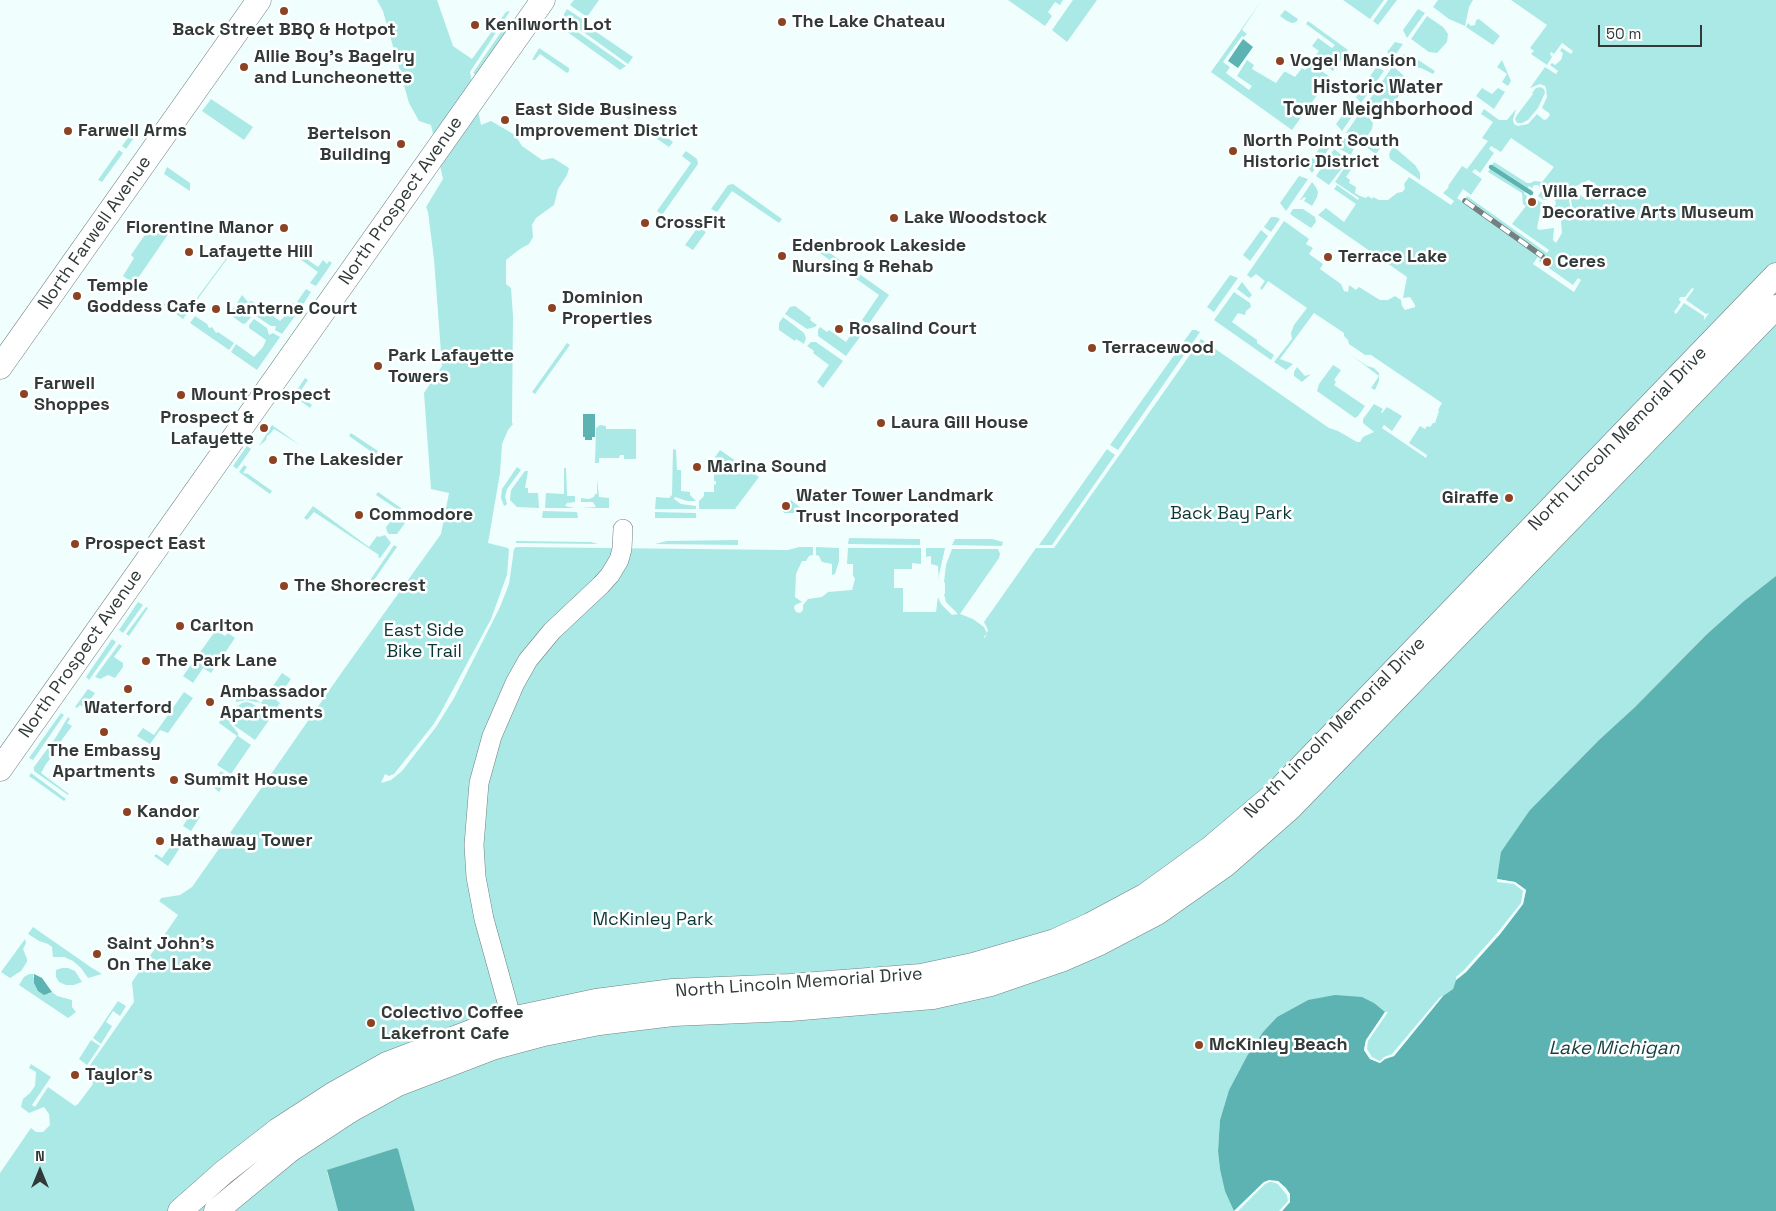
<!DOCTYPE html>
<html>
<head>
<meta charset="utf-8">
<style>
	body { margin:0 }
	#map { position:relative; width:1776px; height:1211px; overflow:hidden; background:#f1fefe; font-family:"Space Grotesk",sans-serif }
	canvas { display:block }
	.north { position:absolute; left:15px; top:1146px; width:50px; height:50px; -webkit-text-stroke:4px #fff; paint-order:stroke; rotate:0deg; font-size:14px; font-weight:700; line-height:20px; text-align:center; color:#313a39 }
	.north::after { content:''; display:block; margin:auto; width:18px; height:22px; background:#313a39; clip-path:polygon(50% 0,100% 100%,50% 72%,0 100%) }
	.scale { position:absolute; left:1598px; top:25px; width:104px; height:22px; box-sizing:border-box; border:2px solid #313a39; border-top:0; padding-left:6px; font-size:15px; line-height:18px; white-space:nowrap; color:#313a39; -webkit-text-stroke:4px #fff; paint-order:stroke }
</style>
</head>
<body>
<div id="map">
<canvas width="1776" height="1211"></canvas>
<div class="north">N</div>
<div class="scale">50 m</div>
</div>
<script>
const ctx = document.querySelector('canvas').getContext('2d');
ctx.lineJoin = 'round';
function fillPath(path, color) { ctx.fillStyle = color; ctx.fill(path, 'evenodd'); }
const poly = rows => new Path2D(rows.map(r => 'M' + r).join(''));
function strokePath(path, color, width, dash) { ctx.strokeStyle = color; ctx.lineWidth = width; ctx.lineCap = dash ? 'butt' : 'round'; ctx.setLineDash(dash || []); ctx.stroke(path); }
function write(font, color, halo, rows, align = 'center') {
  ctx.font = font + ' "Space Grotesk",sans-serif'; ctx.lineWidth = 5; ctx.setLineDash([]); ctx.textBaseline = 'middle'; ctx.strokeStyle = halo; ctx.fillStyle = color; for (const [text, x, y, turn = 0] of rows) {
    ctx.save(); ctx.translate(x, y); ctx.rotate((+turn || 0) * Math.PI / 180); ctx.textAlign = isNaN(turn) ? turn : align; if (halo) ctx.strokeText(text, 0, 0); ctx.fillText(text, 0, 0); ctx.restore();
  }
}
const green = poly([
	[377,0,437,0,453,46,472,59,506,12,510,11,470,72,481,125,491,121,515,135,522,146,542,160,553,158,569,168,567,175,558,189,554,205,536,218,532,225,533,237,529,244,520,249,506,260,506,284,511,288,513,316,512,423,513,424,508,430,502,444,500,473,488,543,508,548,509,550,507,575,491,619,441,712,433,725,394,774,389,776,385,774,381,783,391,780,402,771,436,727,454,698,500,607,509,584,514,549,516,547,788,550,799,547,813,547,813,555,809,556,806,561,802,561,796,574,795,597,802,602,795,605,794,608,796,612,800,613,803,610,803,605,808,599,822,597,828,592,852,590,855,579,853,575,853,564,847,564,848,548,921,548,921,564,912,563,912,569,894,569,894,588,903,588,903,612,936,612,938,597,941,604,952,615,958,614,946,602,944,594,945,594,945,583,944,582,946,565,952,549,998,549,1000,554,999,558,960,614,973,619,984,627,987,633,984,637,985,638,988,630,984,622,1036,548,1054,548,1201,339,1329,428,1338,431,1357,442,1360,442,1363,437,1374,432,1363,423,1363,419,1374,404,1383,409,1381,412,1382,413,1387,407,1402,416,1392,431,1384,425,1382,428,1426,458,1427,455,1409,443,1420,426,1425,429,1427,426,1430,427,1433,423,1435,423,1439,411,1438,410,1442,403,1371,355,1365,355,1349,344,1348,340,1344,336,1344,333,1314,313,1280,359,1293,364,1286,370,1274,362,1292,339,1291,333,1294,325,1307,308,1268,281,1262,290,1260,288,1265,281,1256,274,1251,278,1247,275,1284,221,1309,239,1306,244,1313,248,1309,254,1323,264,1320,269,1341,284,1344,291,1348,292,1349,285,1356,290,1359,287,1380,300,1388,300,1395,296,1401,300,1402,306,1405,310,1415,307,1415,305,1410,297,1403,298,1407,277,1318,215,1326,208,1344,222,1356,204,1334,189,1337,185,1358,200,1359,198,1335,182,1349,161,1354,165,1346,177,1350,180,1349,183,1356,187,1355,193,1360,196,1366,198,1368,196,1372,199,1373,197,1379,200,1388,200,1397,193,1402,192,1405,189,1404,184,1409,177,1451,205,1454,201,1443,193,1449,187,1448,186,1462,166,1467,169,1488,141,1482,138,1493,122,1481,114,1484,109,1499,120,1507,120,1516,109,1513,120,1514,124,1518,126,1528,124,1537,114,1544,120,1547,119,1550,115,1549,113,1542,108,1547,97,1546,88,1545,86,1540,84,1530,88,1545,67,1556,74,1558,71,1550,65,1552,63,1555,65,1561,60,1563,53,1560,51,1562,48,1571,54,1573,51,1562,43,1554,54,1551,52,1550,54,1552,57,1547,65,1531,54,1534,51,1530,48,1547,25,1511,0,1776,0,1776,576,1744,601,1706,635,1635,707,1599,740,1530,810,1497,879,1515,882,1526,890,1523,904,1466,972,1456,980,1453,989,1443,996,1394,1056,1380,1063,1370,1059,1364,1050,1366,1040,1308,1000,1277,1017,1263,1032,1247,1056,1229,1090,1220,1120,1218,1151,1220,1169,1269,1180,1286,1188,1290,1202,1282,1211,415,1211,398,1150,396,1148,328,1170,327,1172,338,1211,0,1211,0,1173,31,1128,36,1132,43,1132,50,1125,49,1114,44,1107,29,1113,21,1107,23,1099,30,1093,35,1086,36,1072,29,1068,31,1064,51,1077,32,1105,35,1107,48,1087,75,1106,78,1104,93,1084,91,1080,92,1074,88,1068,134,1002,132,982,178,915,159,901,160,900,161,898,180,895,192,887,223,843,225,843,232,834,230,833,342,672,441,534,449,493,431,489,424,393,442,366,434,259,428,212,426,207,443,179,431,125,419,121,409,103,383,11],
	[1511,138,1554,167,1542,182,1534,181,1531,183,1527,183,1494,162,1492,165,1528,188,1529,186,1532,188,1534,185,1538,185,1542,190,1538,196,1544,200,1547,200,1567,186,1569,188,1573,211,1571,210,1567,191,1564,191,1554,198,1556,203,1553,210,1548,213,1544,213,1542,219,1555,218,1563,208,1567,211,1567,218,1561,221,1562,233,1556,243,1553,240,1554,228,1539,230,1537,228,1542,203,1536,199,1533,203,1531,202,1529,204,1525,201,1527,196,1524,194,1525,192,1490,169,1488,172,1522,193,1523,204,1526,206,1512,224,1549,250,1547,253,1467,196,1465,199,1545,256,1543,258,1541,257,1539,261,1573,285,1578,278,1581,280,1574,292,1533,264,1539,255,1457,198,1463,189,1471,195,1482,179,1472,172,1475,169,1480,173,1494,153,1489,149,1491,146,1501,152],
	[1589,180,1597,186,1587,200,1573,190,1576,186],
	[1692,288,1694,289,1686,300,1706,314,1709,313,1704,320,1704,316,1684,303,1676,314,1674,312,1681,302,1679,300,1680,297,1685,297],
	[574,0,599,0,587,17,570,5],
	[1008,0,1063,0,1060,5,1055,2,1048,12,1052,16,1045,26],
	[1073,0,1097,0,1067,42,1052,30],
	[1262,0,1242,30,1247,34,1244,37,1242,36,1223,62,1230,67,1226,73,1249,90,1252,86,1237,76,1247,60,1254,65,1252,69,1276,83,1284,72,1286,72,1295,77,1302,68,1305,70,1310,64,1312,64,1330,77,1292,130,1211,72],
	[1343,0,1384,0,1370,19],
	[1388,0,1397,0,1378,25,1373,21],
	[1438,0,1473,0,1469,7,1465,26,1449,19,1433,7],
	[567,9,585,21,586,25,633,57,628,64,564,18,564,14],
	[1418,9,1425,13,1407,38,1403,30],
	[1285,10,1298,19,1296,22,1292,23,1287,21,1280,16],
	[1427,16,1443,27,1448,34,1447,42,1437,53,1429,52,1411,39],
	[1479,19,1500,36,1493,45,1466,27,1468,23,1471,26,1475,25,1476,20],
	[562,21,626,66,620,70,559,26],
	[1308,21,1348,50,1333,71,1316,59,1315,56,1319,51,1312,46,1318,38,1332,48,1335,45,1306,24],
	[505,26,508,29,476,75,473,73],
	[1395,42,1403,44,1393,58,1387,52],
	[539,48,569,68,569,71,567,73,540,54,535,60,532,60],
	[1404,54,1409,58,1415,58,1435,71,1433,74,1421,68,1404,66,1398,63],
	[1502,60,1511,81,1508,86,1502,82,1507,74,1497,67],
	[1377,66,1384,71,1361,103,1356,97],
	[1393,66,1403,75,1406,79,1406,86,1387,112,1383,114,1378,113,1365,106],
	[1540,87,1544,89,1545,93,1538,108,1528,120,1522,123,1517,123,1515,119,1517,115,1533,94,1532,93,1536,88],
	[1482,88,1492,94,1498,88,1505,92,1494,109,1476,96],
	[211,99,253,127,244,140,202,111],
	[620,104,633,114,629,119,616,110],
	[1349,106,1358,108,1342,131,1336,124],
	[1361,111,1367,115,1373,123,1372,129,1366,138,1372,142,1380,140,1385,141,1376,154,1346,133],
	[648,124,673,142,669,147,644,130],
	[137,126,141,128,126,149,122,146],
	[1343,137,1355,146,1351,155,1336,147],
	[1323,143,1330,147,1312,173,1307,166],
	[1393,146,1415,165,1420,173,1420,180,1390,159,1389,154],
	[1334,149,1348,160,1329,185,1316,176],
	[119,150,123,153,102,182,98,180],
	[686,151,697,159,698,164,662,215,657,211,691,163,682,156],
	[167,167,190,183,190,191,164,174],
	[1299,176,1308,179,1286,211,1280,203],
	[1312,182,1316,187,1318,192,1317,197,1312,206,1304,201,1306,198,1304,197,1301,200,1300,200],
	[733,184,782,219,779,223,732,191,717,212,711,209,728,185],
	[1293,209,1303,209,1315,217,1316,222,1311,228,1290,214],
	[1271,217,1276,217,1280,219,1271,232,1264,227],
	[151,226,160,232,165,233,166,230,169,233,134,284,123,276,134,258,131,255],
	[698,227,706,232,693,250,685,245],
	[1261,230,1268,236,1250,261,1243,255],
	[813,241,889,295,868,325,862,320,879,295,810,246],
	[216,246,230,255,183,319,164,305,165,303,180,313,188,304,191,306,228,256,223,252,220,256,213,251],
	[295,251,318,267,323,260,327,264,329,261,332,263,316,286,310,283,318,272,293,254],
	[1230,275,1238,278,1214,312,1207,307],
	[1242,282,1252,295,1249,298,1237,289],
	[306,289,311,292,302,306,297,302],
	[1234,292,1250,303,1251,307,1246,311,1245,315,1238,313,1232,322,1257,340,1257,343,1274,355,1271,360,1214,320],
	[242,295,248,302,252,301,257,305,257,308,253,314,237,303],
	[293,303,300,309,282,334,275,330,276,326,271,326,256,316,260,310,263,309,280,321,286,315],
	[235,306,251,317,246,323,243,324,229,314],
	[795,306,811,318,810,320,817,325,815,327,807,329,785,314,790,307],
	[195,316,207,324,209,328,212,327,216,333,218,332,234,343,229,350,190,323],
	[783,317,804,333,806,338,804,344,796,339,795,341,779,330,779,323],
	[254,319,267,328,269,335,273,333,280,337,257,370,231,352,236,344,254,357,263,347,266,340,249,328,249,325],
	[858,325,865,330,846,356,818,336,818,330,820,327,827,332,829,330,846,342],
	[1192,330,1196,330,1200,332,1118,450,1110,445],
	[811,342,816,342,843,361,823,388,817,382,829,365,813,353,814,351,807,346],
	[567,343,570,345,535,394,532,392],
	[1351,355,1367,366,1374,368,1379,373,1379,381,1375,390,1371,388,1379,376],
	[1333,365,1341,370,1334,380,1336,382,1334,385,1365,406,1358,416,1355,418,1317,391,1319,384],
	[1297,367,1305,376,1311,374,1302,382,1294,376,1294,372],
	[305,378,308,380,298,395,312,405,310,408,295,397,295,393],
	[272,425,300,445,274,429,270,434,267,436,266,440,259,446],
	[600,425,606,426,606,429,636,429,636,459,624,459,624,455,620,455,619,458,599,458,599,463,595,463,596,428],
	[351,433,378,451,376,455,349,436],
	[247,446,251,449,237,469,233,466],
	[673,449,676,450,677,470,681,470,681,491,690,492,690,495,696,501,687,501,675,497,674,499,681,504,696,506,696,509,655,509,656,497,669,498,672,495],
	[1107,449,1115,455,1052,545,1039,545],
	[720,450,759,477,735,509,699,509,699,501,704,496,704,492,714,492,714,485,716,484,716,481,714,481,714,469,720,473,725,470,724,465,715,457],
	[244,465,247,467,243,473,248,474,272,491,270,494,239,472],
	[517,467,521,470,507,489,505,497,507,504,504,506,501,498,502,489],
	[564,468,566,468,567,496,575,496,575,502,567,503,565,506,575,508,545,508,546,493,564,494],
	[525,471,528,471,525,488,528,488,528,493,538,493,539,508,517,507,510,500,511,490],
	[597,479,599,497,609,498,609,508,581,508,596,507,593,502,581,502,581,498,589,499,594,497,595,494,597,494],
	[378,492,408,513,406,515,376,495],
	[791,500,806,512,806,513,784,513,783,511],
	[313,506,369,547,377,536,379,537,385,535,391,543,380,558,378,557,379,555,314,512,307,520,304,518],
	[543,511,577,512,578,518,542,518],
	[655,512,696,513,696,518,655,518],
	[397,514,404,519,405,523,397,534,389,534,387,532,386,527],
	[849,538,920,539,920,545,848,544],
	[955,539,992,539,1003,542,1002,546,952,545],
	[738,540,738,545,655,544,667,541],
	[516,541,591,542,598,544,516,543],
	[394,545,397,547,365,593,362,592],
	[816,547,839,548,839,561,835,574,832,575,832,564,822,562,819,556,816,555],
	[926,548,945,548,939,575,939,582,938,566,931,564,931,556,926,557],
	[138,602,143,605,123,633,119,630],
	[146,607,148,608,129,636,126,634],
	[216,630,225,636,228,633,235,638,211,673,203,668,193,683,183,676],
	[112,639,116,642,89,680,86,677],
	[119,644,122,646,114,657,123,663,123,667,115,678,108,675,100,679,95,677],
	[282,673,291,679,276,700,280,703,274,712,261,703,246,700,236,702,236,692,240,689,261,703],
	[88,689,95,693,85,708,80,705,77,708,75,707],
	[184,692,193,698,168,733,160,730,150,744,137,736,143,728,154,735],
	[246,702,251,703,272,716,255,740,235,726,232,720,232,716,235,708,242,703],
	[61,713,64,715,33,760,29,758],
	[228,714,230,723,238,733,238,736,251,745,231,774,217,765,237,736,219,723,222,716,226,716],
	[68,717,70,719,67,723,72,726,61,741,63,742,46,764,41,773,69,794,68,795,34,771,34,767,56,737],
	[221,771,229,777,219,792,211,785],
	[31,773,66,799,64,801,29,776],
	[191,813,200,817,191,831,183,826],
	[178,836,185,840,168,866,154,856,156,854,162,858],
	[33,927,92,968,102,974,88,978,81,968,73,961,64,957,53,957,52,947,48,944,39,941,28,934],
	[25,939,26,943,23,949,27,959,27,962,21,971,10,978,1,972],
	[62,968,68,968,75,971,82,982,74,985,66,985,59,982,56,977,56,970],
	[29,974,34,974,33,977,48,994,52,992,57,996,72,1000,72,1007,76,1012,68,1018,19,985,24,977],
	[118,1001,126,1006,120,1016,113,1011,106,1022,112,1026,101,1044,93,1038],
	[91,1040,100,1046,87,1065,79,1059]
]);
const water = poly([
	[1243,39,1253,47,1238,68,1228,61],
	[583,414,595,414,595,437,592,437,592,440,585,440,585,437,583,437],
	[1776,576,1776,1211,1282,1211,1290,1202,1290,1194,1278,1181,1264,1182,1234,1211,1225,1191,1220,1169,1218,1151,1220,1120,1229,1090,1247,1056,1263,1032,1277,1017,1308,1000,1335,995,1362,997,1374,1003,1385,1012,1366,1040,1364,1050,1370,1059,1380,1063,1385,1059,1394,1056,1443,996,1453,989,1456,980,1466,972,1500,934,1523,904,1526,890,1515,882,1497,879,1501,852,1530,810,1599,740,1635,707,1706,635,1744,601],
	[34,974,42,978,52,992,44,995,38,991,34,983],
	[396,1148,398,1149,415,1211,338,1211,327,1170]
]);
const pier = poly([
	[1497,879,1515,882,1526,890,1523,904,1500,934,1466,972,1456,980,1456,977,1464,970,1498,932,1521,903,1523,891,1514,884,1497,882],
	[1443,996,1394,1056,1385,1059,1380,1063,1370,1059,1364,1050,1366,1040,1385,1012,1388,1012,1368,1041,1367,1049,1372,1057,1380,1061,1384,1057,1392,1054,1440,997],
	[1269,1180,1278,1181,1286,1188,1290,1194,1290,1202,1282,1211,1279,1211,1288,1201,1287,1195,1277,1183,1270,1182,1265,1184,1238,1211,1234,1211,1264,1182]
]);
const stream = poly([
	[1491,167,1531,193]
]);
const minor = poly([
	[515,1031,484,919,476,877,474,845,479,783,492,736,515,683,528,660,552,631,601,585,610,575,619,560,622,549,623,529]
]);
const major = poly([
	[0,367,259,0],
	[0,769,543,0],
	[180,1211,224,1172,278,1130,332,1095,387,1064,484,1027,511,1019,596,1001,627,997,673,991,790,986,921,976,973,965,1055,941,1090,925,1146,895,1212,847,1277,792,1776,275],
	[216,1211,290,1150,351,1110,398,1084,492,1048,544,1034,599,1023,673,1014,790,1009,933,997,991,984,1061,960,1100,943,1157,913,1225,865,1290,808,1776,307]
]);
const rail = poly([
	[1465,201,1542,256]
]);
const markers = [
	[284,11,5,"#8b4324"],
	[782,22,5,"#8b4324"],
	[475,25,5,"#8b4324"],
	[1280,61,5,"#8b4324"],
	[244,67,5,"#8b4324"],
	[505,120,5,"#8b4324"],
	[68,131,5,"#8b4324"],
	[401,144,5,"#8b4324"],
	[1233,151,5,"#8b4324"],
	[1532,202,5,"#8b4324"],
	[894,218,5,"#8b4324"],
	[645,223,5,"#8b4324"],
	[284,228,5,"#8b4324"],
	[189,252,5,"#8b4324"],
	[782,256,5,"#8b4324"],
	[1328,257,5,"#8b4324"],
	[1547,262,5,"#8b4324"],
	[77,296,5,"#8b4324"],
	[552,308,5,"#8b4324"],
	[216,309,5,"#8b4324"],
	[839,329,5,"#8b4324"],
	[1092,348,5,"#8b4324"],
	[378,366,5,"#8b4324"],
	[24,394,5,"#8b4324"],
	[181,395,5,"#8b4324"],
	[881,423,5,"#8b4324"],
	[264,428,5,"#8b4324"],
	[273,460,5,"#8b4324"],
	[697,467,5,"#8b4324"],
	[1509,498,5,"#8b4324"],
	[786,506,5,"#8b4324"],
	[359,515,5,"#8b4324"],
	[75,544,5,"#8b4324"],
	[284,586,5,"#8b4324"],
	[180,626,5,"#8b4324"],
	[146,661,5,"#8b4324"],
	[128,689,5,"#8b4324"],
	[210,702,5,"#8b4324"],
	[104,732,5,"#8b4324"],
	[174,780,5,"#8b4324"],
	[127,812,5,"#8b4324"],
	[160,841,5,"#8b4324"],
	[97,954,5,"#8b4324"],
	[371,1023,5,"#8b4324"],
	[1199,1045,5,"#8b4324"],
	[75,1075,5,"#8b4324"]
];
const poiNames = [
	["The Lake Chateau",792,22],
	["Kenilworth Lot",485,25],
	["Back Street BBQ & Hotpot",284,30,"center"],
	["Allie Boy’s Bagelry",254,57],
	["and Luncheonette",254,78],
	["Vogel Mansion",1290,61],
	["East Side Business",515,110],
	["Improvement District",515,131],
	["Farwell Arms",78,131],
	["Bertelson",391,134,"right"],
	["Building",391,155,"right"],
	["North Point South",1243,141],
	["Historic District",1243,162],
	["Villa Terrace",1542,192],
	["Decorative Arts Museum",1542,213],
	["Lake Woodstock",904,218],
	["CrossFit",655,223],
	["Florentine Manor",274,228,"right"],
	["Edenbrook Lakeside",792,246],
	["Nursing & Rehab",792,267],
	["Lafayette Hill",199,252],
	["Terrace Lake",1338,257],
	["Ceres",1557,262],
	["Temple",87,286],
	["Goddess Cafe",87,307],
	["Dominion",562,298],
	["Properties",562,319],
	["Lanterne Court",226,309],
	["Rosalind Court",849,329],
	["Terracewood",1102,348],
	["Park Lafayette",388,356],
	["Towers",388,377],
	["Farwell",34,384],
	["Shoppes",34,405],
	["Mount Prospect",191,395],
	["Prospect &",254,418,"right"],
	["Lafayette",254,439,"right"],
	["Laura Gill House",891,423],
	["The Lakesider",283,460],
	["Marina Sound",707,467],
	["Water Tower Landmark",796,496],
	["Trust Incorporated",796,517],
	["Giraffe",1499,498,"right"],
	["Commodore",369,515],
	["Prospect East",85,544],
	["The Shorecrest",294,586],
	["Carlton",190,626],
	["The Park Lane",156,661],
	["Ambassador",220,692],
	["Apartments",220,713],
	["Waterford",128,708,"center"],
	["The Embassy",104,751,"center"],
	["Apartments",104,772,"center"],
	["Summit House",184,780],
	["Kandor",137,812],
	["Hathaway Tower",170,841],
	["Saint John's",107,944],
	["On The Lake",107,965],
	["Colectivo Coffee",381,1013],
	["Lakefront Cafe",381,1034],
	["McKinley Beach",1209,1045],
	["Taylor's",85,1075]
];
const streetNames = [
	["North Prospect Avenue",401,201,-55],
	["North Farwell Avenue",95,233,-55],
	["North Lincoln Memorial Drive",1618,439,-46],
	["North Prospect Avenue",81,654,-55],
	["North Lincoln Memorial Drive",1335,728,-45],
	["North Lincoln Memorial Drive",799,983,-4]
];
const parkNames = [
	["Back Bay Park",1231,514],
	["East Side",424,631],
	["Bike Trail",424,652],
	["McKinley Park",653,920]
];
const neighbourhoodNames = [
	["Historic Water",1378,88],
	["Tower Neighborhood",1378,110]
];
const waterNames = [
	["Lake Michigan",1614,1049]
];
fillPath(green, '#aae9e6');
fillPath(water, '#5cb3b1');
fillPath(pier, '#f1fefe');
strokePath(stream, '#5cb3b1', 4.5);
strokePath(minor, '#6f8281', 20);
strokePath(major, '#6f8281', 25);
strokePath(minor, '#fff', 19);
strokePath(major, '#fff', 24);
strokePath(rail, '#757f7f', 5.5);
strokePath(rail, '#fff', 4, [11]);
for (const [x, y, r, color] of markers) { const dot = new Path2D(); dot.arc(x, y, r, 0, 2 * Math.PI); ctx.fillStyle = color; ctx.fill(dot); strokePath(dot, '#fff', 2); }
write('bold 18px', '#313a39', '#fff', poiNames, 'left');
write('18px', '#313a39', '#fff', streetNames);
write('18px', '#0a3635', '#fff', parkNames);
write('bold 19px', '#313a39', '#fff', neighbourhoodNames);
write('italic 19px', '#143e3d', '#fff', waterNames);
</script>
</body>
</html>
